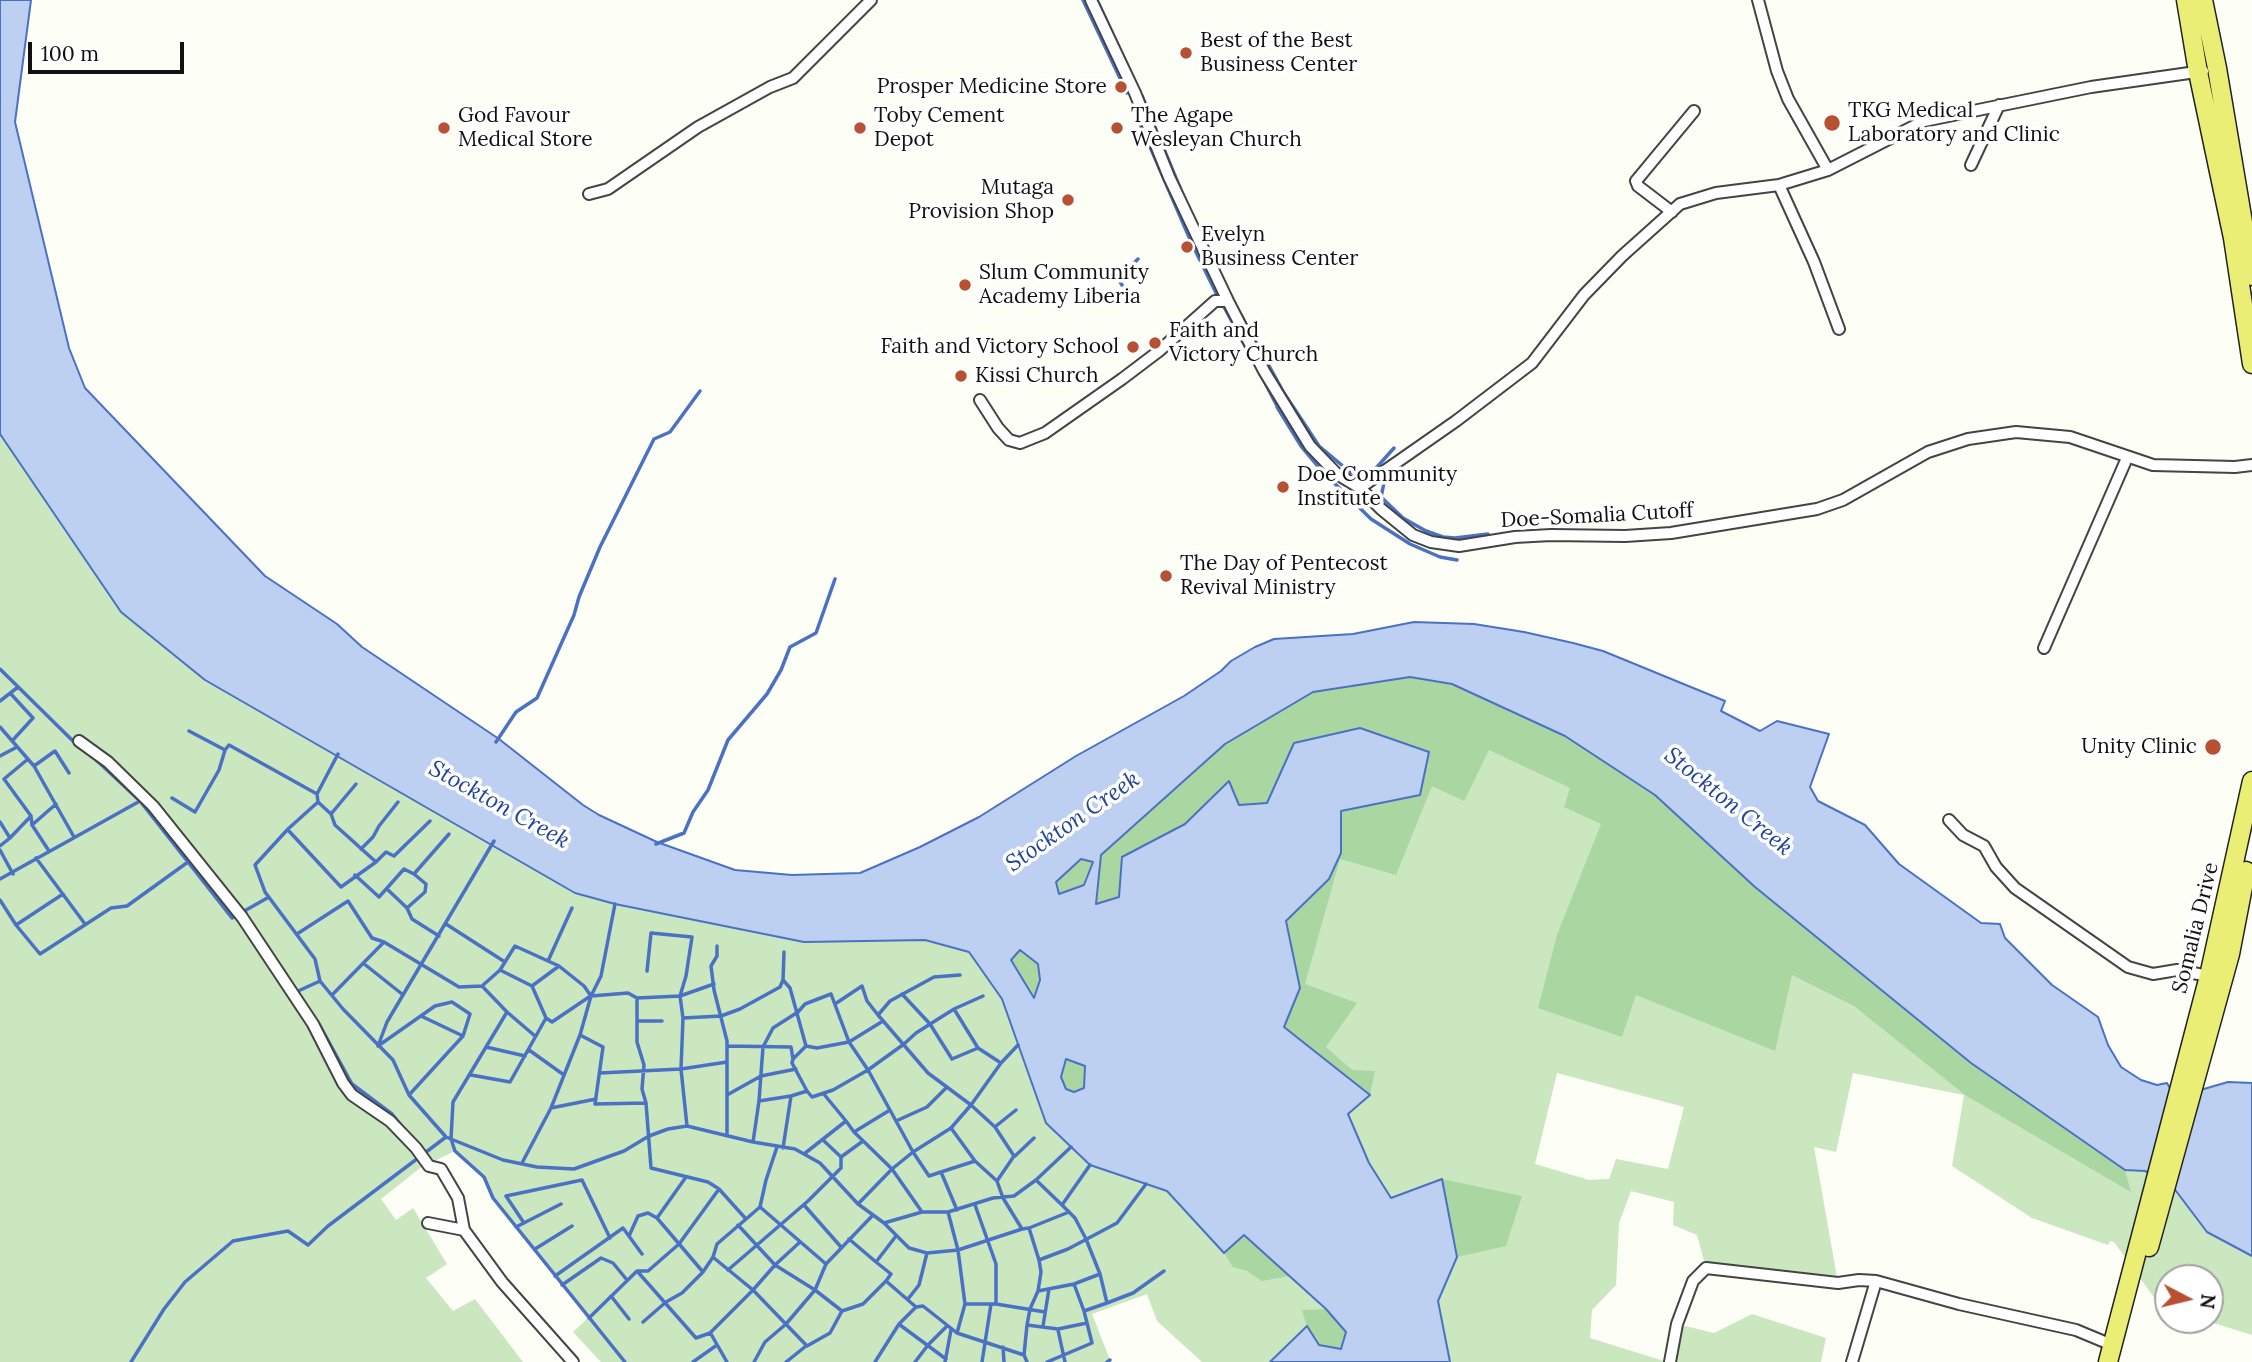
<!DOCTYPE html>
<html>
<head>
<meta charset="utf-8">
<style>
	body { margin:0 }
	#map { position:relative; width:2252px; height:1362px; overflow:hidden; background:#fdfef5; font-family:Lora,serif }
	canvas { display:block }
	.north { position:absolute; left:2154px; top:1264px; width:70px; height:70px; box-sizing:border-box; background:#fff; border:2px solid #a0a0a0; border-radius:50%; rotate:97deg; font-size:19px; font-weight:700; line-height:28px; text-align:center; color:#111 }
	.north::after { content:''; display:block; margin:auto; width:24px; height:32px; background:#b85132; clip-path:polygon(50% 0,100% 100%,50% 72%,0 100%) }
	.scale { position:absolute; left:28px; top:42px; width:156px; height:32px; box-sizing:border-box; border:4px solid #111; border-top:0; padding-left:9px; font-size:21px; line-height:24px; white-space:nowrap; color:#111; -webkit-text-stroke:5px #fff; paint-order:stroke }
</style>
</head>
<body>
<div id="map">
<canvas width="2252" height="1362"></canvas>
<div class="north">N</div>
<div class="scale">100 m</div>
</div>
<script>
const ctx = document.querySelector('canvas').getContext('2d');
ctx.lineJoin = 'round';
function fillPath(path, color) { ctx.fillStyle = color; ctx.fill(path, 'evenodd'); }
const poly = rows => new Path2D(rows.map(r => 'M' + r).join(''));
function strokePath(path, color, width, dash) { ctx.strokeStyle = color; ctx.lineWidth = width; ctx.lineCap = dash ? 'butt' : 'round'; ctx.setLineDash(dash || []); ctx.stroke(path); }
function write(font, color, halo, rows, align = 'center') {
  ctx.font = font + ' Lora,serif'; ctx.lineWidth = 7; ctx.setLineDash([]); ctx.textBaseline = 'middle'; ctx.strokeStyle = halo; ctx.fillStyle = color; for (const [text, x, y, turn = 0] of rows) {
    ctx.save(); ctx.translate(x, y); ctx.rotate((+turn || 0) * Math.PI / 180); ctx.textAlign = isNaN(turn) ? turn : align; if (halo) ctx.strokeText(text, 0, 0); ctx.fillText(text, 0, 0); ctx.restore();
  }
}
const green = poly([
	[0,434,121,612,205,680,575,893,615,904,804,942,925,940,969,952,1002,999,1046,1123,1090,1165,1167,1191,1224,1253,1243,1235,1326,1309,1346,1332,1307,1326,1270,1362,1202,1362,1157,1321,1147,1294,1092,1314,1110,1360,1107,1362,601,1362,573,1332,588,1318,493,1198,484,1177,455,1151,420,1168,381,1199,396,1220,413,1208,447,1264,426,1278,453,1311,475,1299,523,1362,0,1362],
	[1410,677,2125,1170,2145,1171,2170,1183,2207,1232,2252,1256,2252,1335,2204,1320,2210,1320,2210,1278,2168,1278,2168,1309,2161,1307,2114,1242,2110,1241,2108,1245,2032,1218,1952,1166,1964,1095,1853,1073,1836,1152,1814,1147,1838,1283,1706,1268,1697,1235,1673,1225,1674,1202,1631,1191,1619,1223,1616,1285,1592,1310,1590,1338,1667,1362,1450,1362,1438,1301,1457,1257,1442,1179,1391,1198,1369,1163,1348,1114,1370,1095,1101,855],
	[1557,1073,1684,1107,1668,1169,1616,1159,1609,1179,1589,1180,1535,1164],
	[1752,1314,1826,1338,1821,1362,1670,1362,1677,1324,1714,1333]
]);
const forest = poly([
	[1410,677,1452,684,1565,736,1655,795,1755,887,1971,1063,2125,1170,2131,1192,1965,1095,1854,1006,1792,975,1775,1051,1636,995,1622,1037,1538,1008,1557,935,1601,824,1564,807,1570,788,1489,750,1464,801,1432,786,1396,875,1340,859,1305,984,1357,1003,1326,1047,1352,1070,1375,1071,1370,1095,1284,1027,1300,988,1286,921,1329,879,1341,853,1341,811,1420,795,1239,805,1228,781,1185,824,1122,857,1119,897,1096,905,1101,855,1225,743,1313,692],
	[1081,859,1093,862,1084,885,1059,894,1056,882],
	[1020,949,1038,964,1040,980,1034,999,1011,960],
	[1066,1059,1085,1066,1084,1088,1074,1092,1066,1089,1061,1077],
	[1442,1179,1522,1196,1506,1246,1457,1257],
	[1243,1235,1290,1276,1262,1281,1247,1271,1233,1267,1224,1253],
	[1326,1309,1346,1332,1341,1349,1319,1345,1307,1326,1302,1310]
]);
const water = poly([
	[0,0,31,0,15,122,69,348,85,388,265,576,337,624,362,647,499,739,583,805,599,815,657,842,735,870,792,875,860,873,920,847,979,817,1076,756,1184,696,1221,671,1231,661,1255,647,1274,639,1353,634,1414,622,1474,624,1524,632,1573,643,1603,651,1725,701,1721,711,1760,731,1777,721,1829,734,1810,787,1818,801,1865,825,1899,864,1981,923,2000,924,2005,938,2052,985,2098,1017,2108,1045,2121,1067,2141,1080,2157,1085,2167,1083,2171,1090,2190,1093,2228,1082,2252,1083,2252,1256,2207,1232,2170,1183,2145,1171,2125,1170,1971,1063,1755,887,1655,795,1565,736,1452,684,1410,677,1313,692,1225,744,1101,855,1096,904,1119,897,1122,857,1185,824,1229,781,1239,805,1267,803,1294,743,1360,728,1429,752,1420,795,1341,811,1341,853,1329,879,1286,921,1300,988,1284,1027,1370,1095,1348,1114,1369,1163,1391,1198,1442,1179,1457,1257,1438,1301,1450,1362,1270,1362,1307,1326,1319,1345,1341,1349,1346,1332,1326,1309,1244,1235,1224,1253,1167,1191,1090,1165,1046,1123,1002,999,969,952,925,940,804,942,615,904,575,893,205,680,121,612,0,434,0,0],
	[1081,859,1093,862,1084,885,1059,894,1056,882,1081,859],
	[1020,950,1038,964,1040,980,1034,998,1011,960,1020,950],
	[1066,1059,1085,1066,1084,1088,1074,1092,1066,1089,1061,1077,1066,1059]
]);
const stream = poly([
	[1083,0,1127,93],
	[1097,0,1137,86],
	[1142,96,1183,195],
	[1138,119,1192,244,1219,299],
	[1122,285,1114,272,1130,267,1138,259],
	[1223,305,1252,359],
	[1241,315,1284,393,1319,446,1350,472,1365,476,1377,467,1394,448],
	[1261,375,1277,406],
	[1277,407,1301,446,1322,471,1371,519,1410,544,1440,557,1457,560],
	[1394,471,1384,483,1381,497,1403,518,1426,531,1443,537,1455,538,1488,534],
	[0,669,77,745],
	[10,693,33,718,12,741],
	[0,701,18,687],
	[0,727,34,766,74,837],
	[189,731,225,750],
	[496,742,516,712,537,698,574,615,579,597,600,547,654,439,670,432,700,391],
	[338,754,317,794,318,802,288,829,255,865,265,892,315,959,320,981,343,1009,393,1060,409,1095,446,1137,503,1160,537,1167,574,1169,624,1151,649,1136,668,1129,687,1126,753,1142,795,1149,820,1163,858,1204,892,1169,913,1152,951,1128,971,1105,1001,1063,1018,1045],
	[0,756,17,747],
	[92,756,140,801,232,918,269,897],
	[28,759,4,779,31,816],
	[34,766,55,751,69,773],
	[172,798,195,812,219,770,225,750,229,745,317,794],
	[318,802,331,814,335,825,376,862,386,852,394,856,430,821],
	[331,814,356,784],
	[0,822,10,838,0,846],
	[288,830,341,887,376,862],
	[10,838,31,816,32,825],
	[656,844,684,833,693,812,708,790,728,740,767,694,781,670,790,647,816,633,835,579],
	[361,849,373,837,379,826,398,802],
	[0,850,13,874],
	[49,851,32,825,56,804],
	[36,858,85,924],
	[355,875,379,897,404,869,414,874],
	[0,879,140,801],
	[387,889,407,908,412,919,439,936],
	[0,900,16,925,40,954,111,908,127,906,188,862],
	[407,908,425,892,426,884,414,874,449,834],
	[446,924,505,962,500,970,532,986,546,1018,552,1022,589,997],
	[16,925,63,894],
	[297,934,348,901,372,938,384,942],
	[717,946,717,956,711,966,714,990,727,1041,727,1135],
	[548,961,572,908],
	[505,962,515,946,559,966,584,986,591,996,628,993,637,998,680,996,714,984],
	[363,963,402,994],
	[647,971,651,933,692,937,686,976,680,996,683,1018,681,1069,687,1126],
	[783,980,790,988,806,1046],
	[482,986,507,1012,453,1102,451,1139,455,1151,484,1177,493,1198,625,1362],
	[532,986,559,966],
	[296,992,320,981],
	[902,994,930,1024,952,1059,978,1048],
	[332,995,384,942,459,987,482,986,500,970],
	[637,998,637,1042,644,1065,642,1089,646,1103],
	[835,1004,862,986,867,1001,878,1015,928,1073,971,1105,995,1127,1014,1156,997,1181],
	[954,1009,978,1048,1001,1063],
	[507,1012,535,1036],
	[878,1015,890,1001,934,977,960,975],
	[421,1016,463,1036],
	[683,1018,721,1016,740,1009,780,987,783,980,784,952],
	[637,1021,662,1021],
	[319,1024,352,1084,392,1114,401,1125],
	[580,1035,603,1047,595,1104,646,1103,651,1168,708,1182,719,1189,746,1219],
	[378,1046,387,1022,494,841],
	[378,1046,435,1006,452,1002,470,1014,463,1036,409,1095],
	[727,1046,791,1047,793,1059],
	[486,1047,525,1056],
	[529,1050,564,1075],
	[600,1073,681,1069,727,1062],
	[471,1075,510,1082,546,1018],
	[807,1091,792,1063,793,1059,806,1046,817,1048,849,1042,883,1021],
	[823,1093,846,1121],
	[727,1095,761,1076,796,1069],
	[759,1101,791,1096,807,1091,812,1097,833,1090,868,1070,904,1044,916,1033,954,1009,983,996],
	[551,1108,596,1099],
	[896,1121,927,1107,947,1087],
	[996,1126,1016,1110],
	[951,1128,975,1161,997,1181,1003,1198,1022,1229,1029,1228,1039,1260,1068,1249,1117,1223,1146,1184],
	[854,1132,892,1169,922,1212],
	[823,1140,841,1157,863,1141],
	[753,1142,759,1101,763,1047,773,1028,798,1012,805,1004,831,994,849,1042,868,1070,913,1152,929,1176,941,1172,957,1210],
	[783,1148,791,1096],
	[804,1154,846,1121,854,1132,890,1110],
	[1015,1156,1034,1138],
	[522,1163,551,1108,580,1035,591,996,601,976,615,904],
	[941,1172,975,1161],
	[1036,1180,1062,1205,1090,1165],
	[858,1204,884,1223,922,1212,948,1212,993,1198,1014,1196,1036,1180,1071,1147],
	[804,1205,841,1247],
	[975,1205,996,1264,996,1304],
	[1062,1205,1075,1218,1086,1239,1100,1274,1107,1303,1133,1293,1164,1271],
	[760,1207,826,1264,873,1215],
	[948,1212,958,1250,965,1304,996,1304,1045,1312],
	[657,1218,686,1177],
	[524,1223,506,1196,582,1180,610,1238],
	[884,1223,909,1248,927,1253],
	[738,1225,775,1265,815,1290,842,1311,863,1304,886,1281,916,1307],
	[516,1227,561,1204],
	[1029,1228,1069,1212],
	[629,1236,638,1216,648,1213,657,1218,703,1272],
	[849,1239,876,1262,896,1236],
	[535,1249,572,1226],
	[714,1258,753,1290,807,1346,830,1333,842,1311],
	[876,1262,891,1274,886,1281],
	[728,1270,808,1201,841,1168,841,1157],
	[637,1271,696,1338,710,1333,753,1290,775,1265,800,1242],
	[555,1276,623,1228,642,1254],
	[562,1285,601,1258,613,1263,627,1280],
	[1038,1291,1074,1284,1100,1274],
	[611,1296,629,1319],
	[908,1299,919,1285,927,1253,958,1250,1022,1229],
	[1084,1311,1107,1303],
	[589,1318,637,1271,648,1271,679,1244,719,1189],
	[643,1322,666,1302,682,1293,703,1272,713,1257,717,1244,760,1207,766,1180,777,1147],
	[900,1325,946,1359],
	[1027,1325,1058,1329,1087,1323],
	[1043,1326,1049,1289],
	[1058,1330,1065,1362],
	[957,1333,965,1304],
	[711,1334,727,1362],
	[1003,1347,1004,1362],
	[131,1362,164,1309,185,1282,233,1241,288,1231,308,1245,328,1226,446,1137],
	[693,1362,717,1345],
	[754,1362,765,1342,786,1324,815,1290,826,1264],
	[786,1362,806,1346],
	[875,1362,899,1324,916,1307,923,1306,957,1333,1024,1355],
	[915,1362,928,1345,947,1326],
	[945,1362,951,1330],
	[982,1362,991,1304],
	[1027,1362,1024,1355,1027,1325,1030,1309,1038,1291,1041,1272,1039,1260],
	[1047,1362,1092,1343,1084,1311,1074,1284],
	[1107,1362,1110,1360]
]);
const minor = poly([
	[1091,0,1135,93,1169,177,1228,301,1264,371,1310,446,1337,474,1360,488,1456,421,1532,363,1584,295,1622,256,1680,204,1716,193,1779,185,1828,170,1924,121,2091,87,2203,71],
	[1758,0,1777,71,1788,99,1828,170],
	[1971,165,1999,105],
	[1779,185,1814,262,1839,329],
	[589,194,608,189,698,127,770,87,793,78,871,0],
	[1672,212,1638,186,1636,181,1694,111],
	[980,400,998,428,1009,440,1020,443,1045,433,1122,379,1159,351,1215,301,1228,301],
	[1360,488,1381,509,1413,535,1431,542,1459,546,1515,537,1551,535,1625,536,1671,533,1817,509,1843,500,1928,452,1968,439,2016,432,2070,437,2153,465,2235,467,2252,465],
	[2044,648,2127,458],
	[79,741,108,762,153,806,242,917,313,1024,343,1083,352,1095,390,1121,416,1148,429,1166,441,1169,458,1198,464,1230,428,1223],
	[1949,820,1963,835,1984,846,1996,867,2015,888,2128,967,2153,974,2177,970,2209,976],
	[464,1230,502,1282,573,1362],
	[1670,1362,1677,1324,1693,1281,1706,1268,1838,1283,1859,1280,1876,1281,1959,1304,2076,1330,2112,1345],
	[1852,1362,1876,1281]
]);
const primary = poly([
	[2186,0,2198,72,2233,238,2252,364],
	[2203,0,2217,68,2252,276],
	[2149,1247,2230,954,2246,871],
	[2108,1362,2209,976,2252,781]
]);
const markers = [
	[1186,53,7,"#b85132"],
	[1121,87,7,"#b85132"],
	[1832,123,9,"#b85132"],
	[444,128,7,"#b85132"],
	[860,128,7,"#b85132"],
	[1117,128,7,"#b85132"],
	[1068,200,7,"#b85132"],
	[1187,247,7,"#b85132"],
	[965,285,7,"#b85132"],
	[1155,343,7,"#b85132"],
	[1133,347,7,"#b85132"],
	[961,376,7,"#b85132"],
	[1283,487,7,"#b85132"],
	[1166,576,7,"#b85132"],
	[2213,747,9,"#b85132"]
];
const poiNames = [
	["Best of the Best",1200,41],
	["Business Center",1200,65],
	["Prosper Medicine Store",1107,87,"right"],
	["TKG Medical",1848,111],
	["Laboratory and Clinic",1848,135],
	["God Favour",458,116],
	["Medical Store",458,140],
	["Toby Cement",874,116],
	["Depot",874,140],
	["The Agape",1131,116],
	["Wesleyan Church",1131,140],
	["Mutaga",1054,188,"right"],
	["Provision Shop",1054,212,"right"],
	["Evelyn",1201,235],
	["Business Center",1201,259],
	["Slum Community",979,273],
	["Academy Liberia",979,297],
	["Faith and",1169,331],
	["Victory Church",1169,355],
	["Faith and Victory School",1119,347,"right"],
	["Kissi Church",975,376],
	["Doe Community",1297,475],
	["Institute",1297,499],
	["The Day of Pentecost",1180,564],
	["Revival Ministry",1180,588],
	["Unity Clinic",2197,747,"right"]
];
const streetNames = [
	["Doe-Somalia Cutoff",1597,516,-3],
	["Somalia Drive",2196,928,-76]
];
const waterNames = [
	["Stockton Creek",1728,802,39],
	["Stockton Creek",499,805,29],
	["Stockton Creek",1073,822,-35]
];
fillPath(green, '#cae7c0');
fillPath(forest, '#aad7a1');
fillPath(water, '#bdd0f2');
strokePath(water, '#4a71c4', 2);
strokePath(stream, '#4a71c4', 3.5);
strokePath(minor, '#444', 14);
strokePath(primary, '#222', 21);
strokePath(minor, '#fff', 10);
strokePath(primary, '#eaee75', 18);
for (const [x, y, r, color] of markers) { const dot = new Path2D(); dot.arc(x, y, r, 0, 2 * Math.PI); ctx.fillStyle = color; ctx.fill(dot); strokePath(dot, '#fff', 2.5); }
write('21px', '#111', '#fff', poiNames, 'left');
write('21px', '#111', '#fff', streetNames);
write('italic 23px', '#22449b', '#fff', waterNames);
</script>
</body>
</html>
